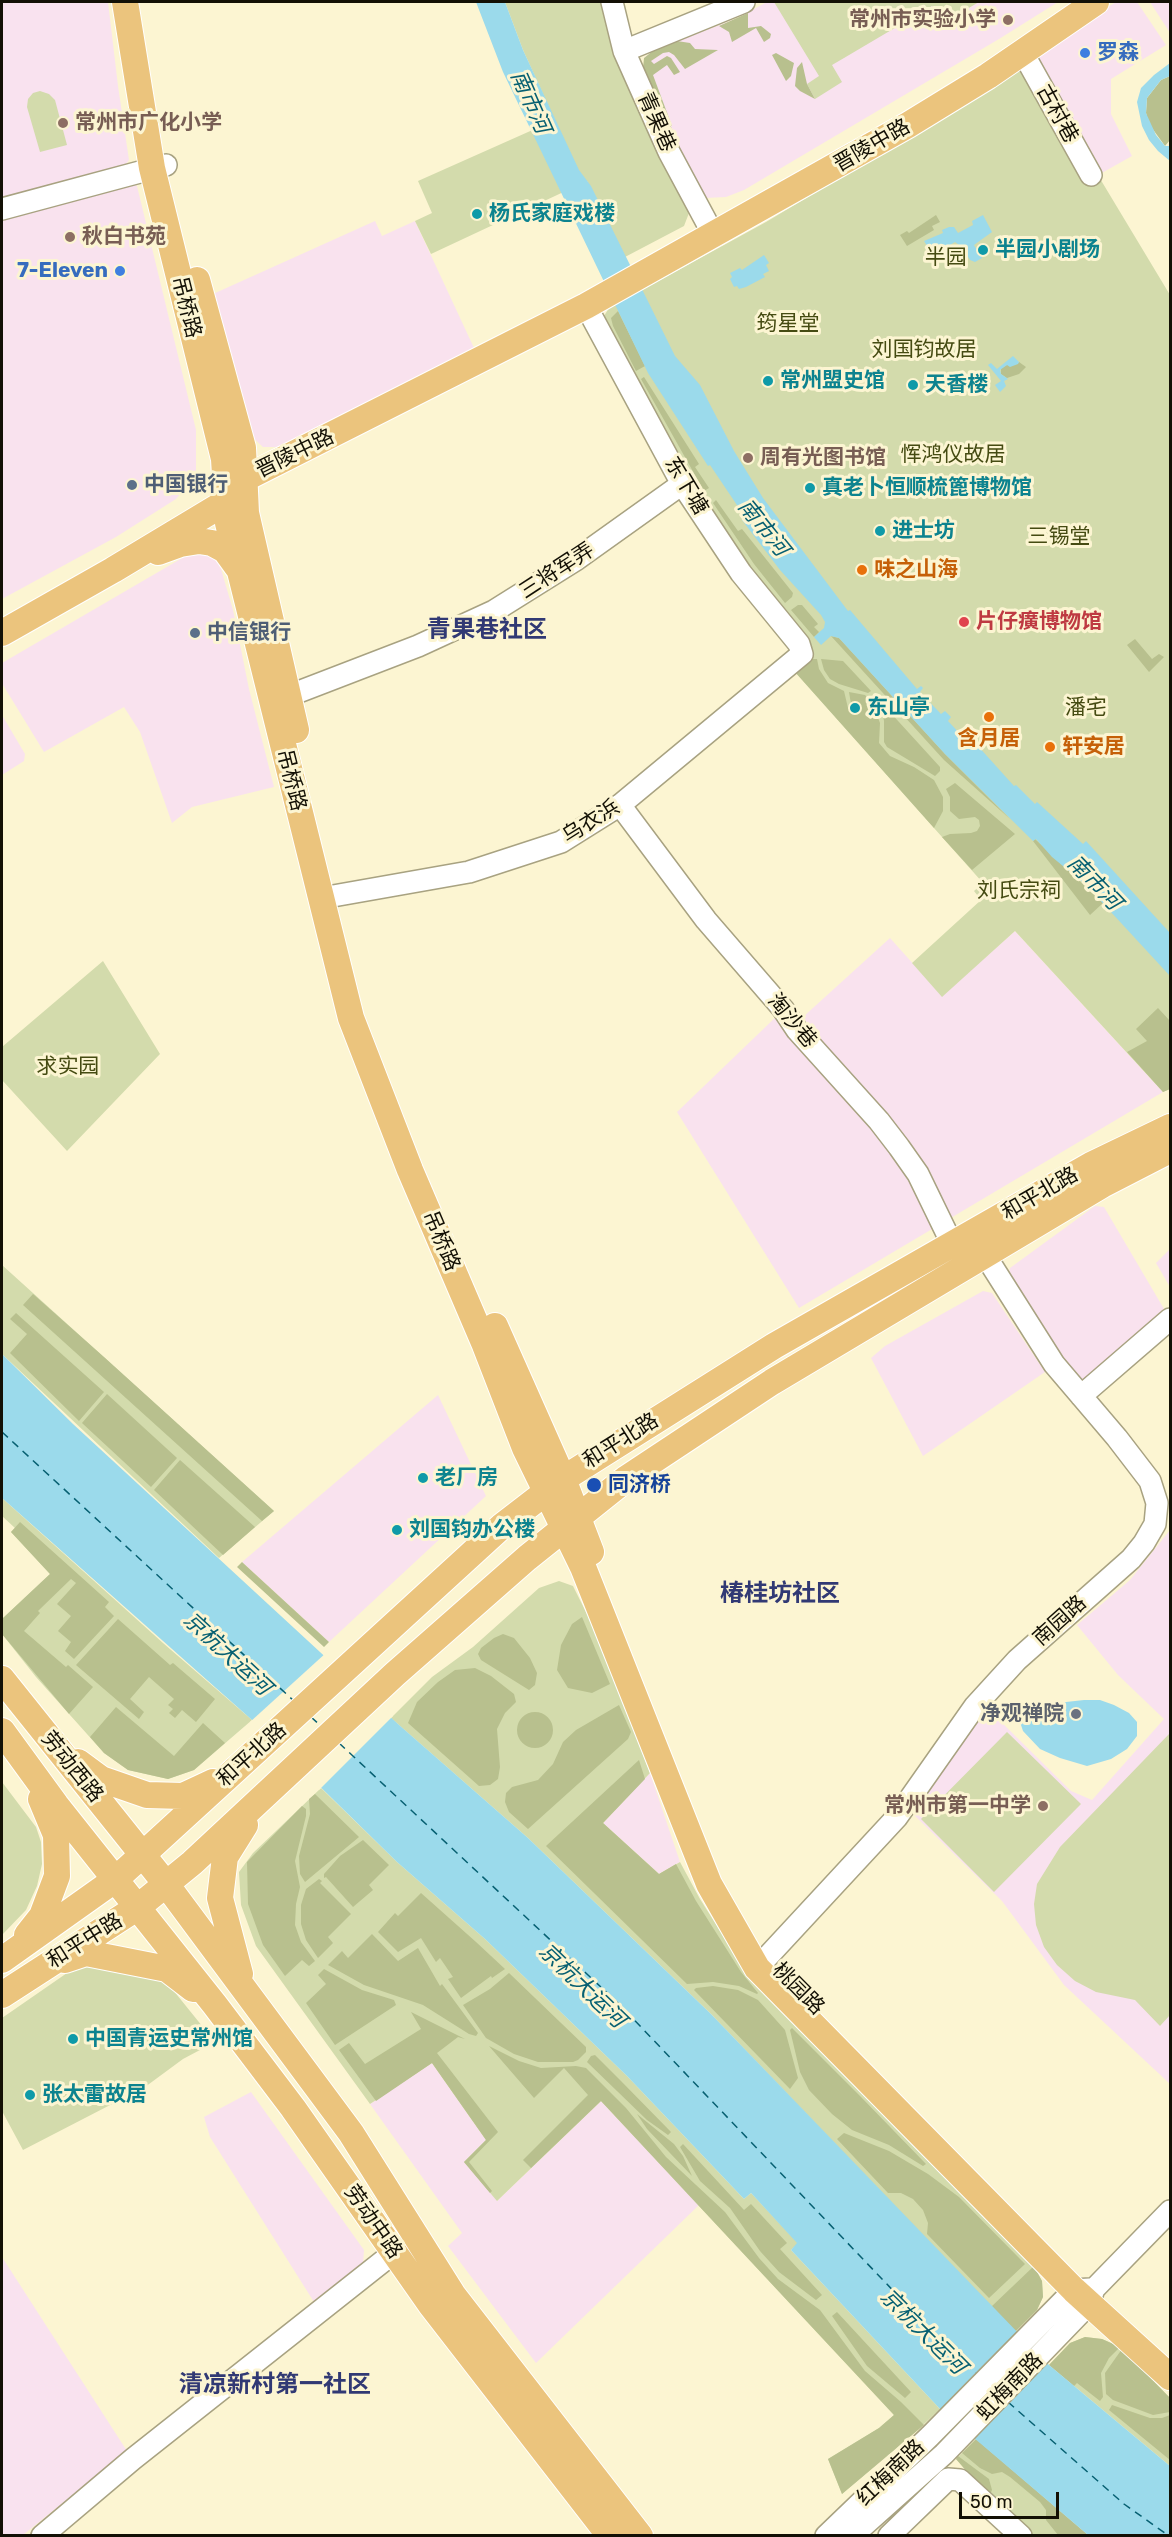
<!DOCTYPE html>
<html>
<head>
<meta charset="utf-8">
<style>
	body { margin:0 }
	#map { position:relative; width:1172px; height:2537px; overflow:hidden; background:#fcf5d2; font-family:Rubik,sans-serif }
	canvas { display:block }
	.frame { position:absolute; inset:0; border:3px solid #131005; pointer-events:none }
	.scale { position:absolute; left:959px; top:2492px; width:100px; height:27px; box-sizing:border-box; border:3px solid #131005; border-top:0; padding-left:8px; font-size:18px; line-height:21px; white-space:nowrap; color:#131005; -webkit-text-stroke:4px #fcf5d2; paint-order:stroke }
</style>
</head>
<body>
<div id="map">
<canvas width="1172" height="2537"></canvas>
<div class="frame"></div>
<div class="scale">50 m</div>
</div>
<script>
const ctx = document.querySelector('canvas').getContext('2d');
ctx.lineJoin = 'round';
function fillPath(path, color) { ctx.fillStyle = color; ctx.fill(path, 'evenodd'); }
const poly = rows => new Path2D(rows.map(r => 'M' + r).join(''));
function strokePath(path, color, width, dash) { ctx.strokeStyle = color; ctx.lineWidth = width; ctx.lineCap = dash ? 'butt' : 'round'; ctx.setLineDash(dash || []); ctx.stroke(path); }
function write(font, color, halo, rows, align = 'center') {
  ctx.font = font + ' Rubik,"Noto Sans SC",sans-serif'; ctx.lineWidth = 6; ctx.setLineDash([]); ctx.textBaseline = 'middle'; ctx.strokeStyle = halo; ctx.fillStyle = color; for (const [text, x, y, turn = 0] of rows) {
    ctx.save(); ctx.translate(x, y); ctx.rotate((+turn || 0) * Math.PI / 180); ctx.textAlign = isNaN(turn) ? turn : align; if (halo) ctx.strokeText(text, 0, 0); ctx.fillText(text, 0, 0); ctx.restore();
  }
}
const commercial = poly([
	[1116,2,1137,2,1166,45,1111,79,1111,114,1132,156,1100,174,1041,65,1039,52],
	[1150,2,1170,2,1170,33],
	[127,181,137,186,196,430,196,475,176,499,116,537,2,599,2,217],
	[375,221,382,236,415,221,474,348,285,447,263,447,250,435,213,294],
	[196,550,215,556,221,569,233,610,249,689,274,787,192,807,172,823,140,732,124,707,44,752,3,685,2,663],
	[2,715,25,754,24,761,2,775],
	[1015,931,1163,1092,799,1308,677,1112,780,1013,792,1027,890,938,942,996],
	[1095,1206,1104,1207,1167,1314,1082,1388,1008,1277,1010,1268],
	[1170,1249,1170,1287,1156,1263],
	[983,1291,992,1293,1045,1372,923,1456,871,1358,885,1346],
	[438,1395,486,1496,329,1642,242,1562],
	[650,1773,680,1862,659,1874,603,1823],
	[432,2063,486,2140,497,2201,601,2101,699,2205,536,2363,448,2246,462,2233,370,2104],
	[251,2092,364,2250,363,2264,314,2302,210,2137,204,2117]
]);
const education = poly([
	[2,2,108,2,118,86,129,160,122,169,2,201],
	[767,2,1058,2,999,39,744,190,726,197,705,198,668,124,644,58,654,50,738,18],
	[1170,1530,1170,2084,1064,1985,1002,1901,911,1812,988,1709,1071,1791,1092,1800,1164,1719,1118,1675,1077,1625,1130,1580],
	[2,2257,127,2451,23,2535,2,2535]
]);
const green = poly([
	[505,2,604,2,617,57,689,213,684,226,625,257,587,181,431,254,415,221,432,213,418,181,555,120,523,50],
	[774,2,979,2,943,23,932,6,844,58,832,65,842,82,815,99,807,84,819,76],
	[1027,66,1096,172,1170,295,1170,1089,1163,1092,1015,931,942,997,912,963,981,900,974,891,983,883,795,672,810,659,811,647,749,571,689,480,605,328,604,316,609,308,766,222],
	[40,91,49,94,55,100,67,145,40,152,27,107,28,99,33,93],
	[103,961,160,1054,67,1151,2,1080,2,1047],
	[2,1265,274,1511,219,1558,2,1354],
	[2,1498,163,1643,252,1720,194,1770,168,1779,128,1770,104,1753,36,1677,2,1634,2,1619,50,1574,11,1532,15,1528,2,1516],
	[559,1581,573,1586,596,1632,650,1773,603,1823,659,1874,680,1862,700,1899,745,1970,762,1991,1029,2260,1042,2281,1043,2297,1037,2310,1015,2332,711,2014,528,1838,391,1718,432,1677,473,1647,539,1588],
	[1007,1732,1081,1804,994,1892,921,1819],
	[1170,1733,1170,2015,1160,2026,1135,2000,1096,1992,1075,1981,1057,1965,1044,1947,1036,1925,1034,1904,1037,1884,1060,1847],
	[2,1782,36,1827,41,1842,42,1864,37,1886,26,1910,2,1935],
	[321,1788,397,1862,485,1939,627,2076,744,2199,751,2193,798,2243,791,2250,940,2409,922,2426,842,2494,828,2459,879,2428,894,2415,601,2101,497,2201,464,2162,486,2140,432,2063,370,2104,256,1946,241,1905,239,1872,253,1853],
	[82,1967,100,1968,163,1981,169,1985,215,2042,183,2059,145,2087,23,2150,2,2111,2,2018,67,1973],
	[1085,2337,1102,2339,1120,2347,1170,2398,1170,2466,1049,2365,1070,2343],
	[976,2439,1088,2535,1032,2535,989,2497,956,2459]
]);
const forest = poly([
	[748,13,748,28,761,26,771,34,770,38,764,42,756,28,732,42,729,32,719,26],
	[677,41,690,43,695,49,718,50,685,69,674,55,669,52,663,53,651,61,654,64,667,56,671,58,680,72,674,75,667,65,653,75,672,126,668,124,643,68,644,58,654,50],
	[776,53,794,63,791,76,786,81,772,55],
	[802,62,807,84,815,99,800,91,795,86,797,68],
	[1170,76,1170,140,1165,146,1149,124,1146,113,1147,98,1161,80],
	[936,215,940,222,932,226,934,230,907,246,900,235,907,231,909,233],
	[618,311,645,366,636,371,613,326,611,318],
	[1019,362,1026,367,1019,374,1007,378,1001,374,1001,368,1007,365,1017,364],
	[644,377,699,464,695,467,709,488,704,491,641,379],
	[716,500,738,531,742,529,793,593,792,597,785,603,754,564,713,503],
	[798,605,802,605,818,624,814,627,819,632,814,637,791,610],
	[831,636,839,638,945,754,1010,819,944,760],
	[1135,639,1152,659,1159,654,1164,657,1149,672,1127,645],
	[810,659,817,659,819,669,828,683,844,691,848,708,854,715,862,709,855,701,851,704,849,692,865,695,872,702,880,723,879,743,890,756,914,767,934,780,943,797,943,811,934,828,795,672],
	[821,659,843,661,871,691,868,693,839,684,830,679,824,670],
	[878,699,940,767,940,771,935,776,887,747,884,742,884,721,882,710,876,701],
	[955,783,1015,834,972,870,942,837,950,834,971,833,977,831,980,826,979,820,975,817,959,819,950,811,950,797,946,789],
	[1035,839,1103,903,1090,915,1033,841],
	[1158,1008,1170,1021,1170,1089,1163,1092,1127,1052,1147,1041,1136,1029],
	[33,1294,104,1357,274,1511,262,1521,23,1305],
	[16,1313,104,1392,79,1421,10,1353,27,1334,10,1319],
	[107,1394,177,1458,151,1487,82,1423],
	[180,1460,255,1527,223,1555,154,1490],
	[20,1522,109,1602,105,1607,114,1616,74,1659,65,1651,71,1642,58,1631,71,1616,57,1604,76,1583,71,1579,38,1611,40,1613,24,1631,66,1667,68,1665,93,1687,69,1714,2,1634,2,1619,50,1574,11,1532],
	[242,1562,329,1642,324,1647,237,1567],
	[582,1617,610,1684,592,1693,568,1688,557,1670,561,1645,572,1624],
	[118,1619,170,1665,173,1663,215,1699,196,1722,182,1710,175,1718,169,1713,173,1709,168,1705,174,1699,149,1677,130,1699,144,1712,139,1719,76,1665],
	[503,1634,514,1638,530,1658,537,1673,535,1685,529,1690,481,1660,478,1654,481,1648,494,1638],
	[475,1668,491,1676,514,1694,516,1702,505,1713,497,1729,500,1767,498,1779,490,1785,479,1786,408,1723,417,1702,438,1682,455,1670],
	[619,1705,631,1732,628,1739,528,1829,509,1812,505,1802,506,1793,512,1787,538,1780,553,1764,563,1742,576,1730],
	[116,1707,174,1756,203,1723,225,1743,194,1770,168,1779,128,1770,104,1753,90,1737],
	'517 1730a18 18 0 1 1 36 0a18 18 0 1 1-36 0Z',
	[639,1760,645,1779,603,1823,659,1874,676,1864,696,1901,741,1972,758,1993,757,1994,739,1986,713,1982,687,1984,546,1846],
	[315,1794,359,1837,305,1882,300,1874,299,1856,310,1814,309,1799],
	[302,1806,306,1809,306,1816,295,1861,300,1887,296,1904,295,1925,301,1942,315,1961,309,1966,302,1960,285,1976,263,1945,248,1904,247,1862],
	[363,1840,389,1865,369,1885,373,1890,353,1907,326,1877,324,1878,324,1874,340,1856],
	[319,1879,322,1881,320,1883,351,1914,328,1937,333,1943,318,1958,306,1940,301,1924,301,1905,306,1889],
	[421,1893,476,1942,505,1969,492,1978,491,1976,461,1998,448,1979,453,1977,440,1958,436,1962,421,1938,398,1952,378,1932,395,1913,398,1916],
	[372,1934,398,1961,418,1948,440,1986,442,1984,478,2033,476,2036,469,2034,423,2005,364,1985,328,1965,342,1951,348,1958],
	[324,1969,362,1990,394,2000,396,2005,335,2045,306,2003,326,1984,318,1975],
	[509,1973,586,2047,586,2052,578,2060,573,2062,538,2062,514,2054,486,2038,463,2005,490,1989],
	[713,1986,738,1990,758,2000,785,2030,798,2078,790,2089,694,1990,696,1988],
	[411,2012,465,2039,458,2037,437,2053,498,2132,469,2162,492,2191,490,2193,464,2162,486,2140,432,2063,376,2101,339,2050,349,2043,365,2064,421,2029],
	[792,2028,861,2097,926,2164,923,2166,889,2145,852,2130,832,2114,809,2090,800,2072,790,2030],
	[489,2046,519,2061,541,2068,576,2066,586,2068,626,2108,666,2157,725,2212,759,2258,778,2279,820,2310,865,2371,901,2402,924,2425,842,2494,828,2459,879,2428,894,2415,601,2101,531,2168,523,2160,588,2095,564,2068,534,2098],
	[595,2055,621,2081,671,2132,668,2135,647,2120,587,2062,591,2056],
	[637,2114,674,2144,683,2156,692,2176,647,2129],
	[844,2133,889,2151,928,2174,959,2197,1025,2264,989,2298,927,2234,928,2223,923,2210,913,2199,901,2193,888,2193,837,2139],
	[683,2144,744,2210,751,2204,787,2243,780,2249,822,2295,816,2300,779,2272,760,2251,730,2208,700,2181,680,2147],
	[1034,2266,1042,2281,1043,2297,1037,2310,1015,2332,991,2307],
	[837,2312,911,2392,905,2398,867,2366,832,2316],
	[1085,2337,1102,2339,1120,2347,1109,2358,1101,2373,1103,2397,1100,2401,1077,2383,1074,2386,1049,2365,1070,2343],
	[1122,2349,1170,2398,1170,2412,1153,2415,1113,2400,1106,2394,1105,2373],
	[1112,2405,1150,2418,1162,2418,1170,2415,1170,2460,1109,2410],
	[976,2439,1088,2535,1058,2535,1046,2520,1046,2510,1040,2502,1010,2477,1002,2472,992,2474,980,2468,962,2453],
	[958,2456,989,2479,992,2490,989,2497,956,2459]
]);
const water = poly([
	[476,2,505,2,523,50,579,170,591,186,675,356,700,385,734,451,763,498,848,611,850,610,917,689,921,686,923,688,920,692,941,714,945,711,951,717,948,721,964,738,968,735,1014,786,1016,785,1035,804,1037,802,1083,844,1086,841,1170,933,1170,976,1086,885,1052,857,1036,839,1033,841,945,754,839,638,831,636,821,645,814,637,824,628,825,622,821,615,780,570,742,520,745,517,710,465,708,466,648,373,503,72],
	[1170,63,1170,76,1161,80,1147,98,1146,113,1156,135,1165,146,1170,146,1170,161,1158,151,1149,140,1142,126,1137,102,1141,88,1154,75],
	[983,215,992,232,974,245,982,258,975,262,970,260,962,247,955,242,933,255,924,241,943,233,942,230,949,227,954,227,958,233,973,225,972,221],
	[764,255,769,263,766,265,769,271,763,274,765,277,746,287,739,289,737,286,734,287,730,279,732,277,730,273,740,268,742,270],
	[1013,356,1019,362,1018,364,1010,367,1007,365,1000,370,1001,374,1008,379,1004,381,1006,386,1000,392,995,385,1001,381,988,365,991,363,997,369],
	[2,1354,73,1424,398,1724,528,1838,711,2014,1049,2365,1170,2466,1170,2535,1088,2535,940,2409,791,2250,797,2243,751,2193,744,2199,627,2076,485,1939,397,1862,252,1720,2,1498],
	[1084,1700,1100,1700,1114,1705,1129,1713,1137,1722,1137,1736,1127,1749,1111,1759,1087,1766,1060,1758,1040,1749,1023,1731,1019,1719,1022,1708,1030,1704,1053,1707,1057,1703]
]);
const pier = poly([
	[327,1652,393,1716,319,1790,250,1722]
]);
const ferry = poly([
	[2,1432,294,1701],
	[311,1717,321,1726],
	[339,1743,618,2003,948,2348,978,2375],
	[1008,2402,1124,2504,1169,2536]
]);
const minor = poly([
	[612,2,624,51,669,152,714,236],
	[624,51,744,2],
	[1023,53,1091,175],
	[2,209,166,165],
	[288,696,418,646,494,611,577,559,682,484],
	[620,805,706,920,783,1009,797,1030,879,1121,899,1147,918,1174,952,1244],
	[333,896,469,872,561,842,620,805,802,654,799,644,741,573,682,484,586,306],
	[1081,1396,1170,1319],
	[757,1968,897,1817,975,1706,1017,1660,1131,1559,1144,1543,1155,1524,1157,1503,1150,1481,1117,1438,1054,1364,985,1255],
	[42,2536,133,2459,406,2243],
	[826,2536,930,2436,1074,2290,1090,2289],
	[852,2536,944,2454,1089,2304,1094,2289,1170,2211],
	[889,2536,948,2479,960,2480,1021,2536]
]);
const major = poly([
	[125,2,152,168,224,459,228,523,351,1018,410,1170,485,1345,525,1448,583,1567,709,1884,757,1968,1074,2290,1170,2377],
	[197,280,243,448,246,513,296,730],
	[158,552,180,544,199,541,212,543,225,550,238,568],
	[2,633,113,570,226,502,244,479,586,306,908,125,988,76,1096,2],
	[495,1326,563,1479,591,1552],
	[2,1679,166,1884,351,2133,453,2295,640,2536],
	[2,1731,56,1805,215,2005,293,2108,431,2305,610,2536],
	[78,1762,101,1779,147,1795,183,1796,213,1782],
	[27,1935,42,1916,57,1876,56,1835,41,1799],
	[2,1960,116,1879,502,1526,563,1479,774,1346,1091,1165,1170,1127],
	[65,1960,86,1953,167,1969,193,1989],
	[240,1974,220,1898,225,1857,245,1825],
	[2,1995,138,1907,192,1863,395,1674,527,1558,627,1478,772,1382,1102,1185,1170,1150]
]);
const markers = [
	[1008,20,6,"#8d6e63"],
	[1085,53,6,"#3f7fe0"],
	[63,123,6,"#8d6e63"],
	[477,214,6,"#0f9aa8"],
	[70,237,6,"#8d6e63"],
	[983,250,6,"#0f9aa8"],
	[120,271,6,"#3f7fe0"],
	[768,381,6,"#0f9aa8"],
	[913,385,6,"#0f9aa8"],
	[748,458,6,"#8d6e63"],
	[132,485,6,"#5c6f8a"],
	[810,488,6,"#0f9aa8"],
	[880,531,6,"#0f9aa8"],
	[862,570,6,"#e8710a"],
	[964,622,6,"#e0444e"],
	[195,633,6,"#5c6f8a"],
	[855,708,6,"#0f9aa8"],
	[989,717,6,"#e8710a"],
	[1050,747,6,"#e8710a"],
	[423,1478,6,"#0f9aa8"],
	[594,1485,8,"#1a4fb4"],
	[397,1530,6,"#0f9aa8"],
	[1076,1714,6,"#6b7280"],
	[1043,1806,6,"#8d6e63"],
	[73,2039,6,"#0f9aa8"],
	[30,2095,6,"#0f9aa8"]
];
const educationNames = [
	["常州市实验小学",996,20,"right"],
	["常州市广化小学",75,123],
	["秋白书苑",82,237],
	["周有光图书馆",760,458],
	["常州市第一中学",1031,1806,"right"]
];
const shopNames = [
	["罗森",1097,53],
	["7-Eleven",108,271,"right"]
];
const streetNames = [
	["古村巷",1057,114,61],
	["青果巷",656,122,66],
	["晋陵中路",872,146,-30],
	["吊桥路",186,307,76],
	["晋陵中路",295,454,-26],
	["东下塘",686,486,59],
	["三将军弄",557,571,-33],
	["吊桥路",291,780,76],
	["乌衣浜",591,822,-32],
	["淘沙巷",792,1021,50],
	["和平北路",1040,1194,-30],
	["吊桥路",441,1241,67],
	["和平北路",621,1441,-32],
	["南园路",1060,1621,-42],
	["和平北路",252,1755,-42],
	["劳动西路",72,1767,51],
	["和平中路",85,1941,-32],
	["桃园路",798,1989,45],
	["劳动中路",373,2222,55],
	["虹梅南路",1010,2387,-46],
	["红梅南路",891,2473,-44]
];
const cultureNames = [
	["杨氏家庭戏楼",489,214],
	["半园小剧场",995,250],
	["常州盟史馆",780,381],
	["天香楼",925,385],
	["真老卜恒顺梳篦博物馆",822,488],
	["进士坊",892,531],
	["东山亭",867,708],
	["老厂房",435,1478],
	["刘国钧办公楼",409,1530],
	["中国青运史常州馆",85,2039],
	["张太雷故居",42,2095]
];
const parkNames = [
	["半园",946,258],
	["筠星堂",788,324],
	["刘国钧故居",924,350],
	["恽鸿仪故居",953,455],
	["三锡堂",1059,537],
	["潘宅",1086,708],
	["刘氏宗祠",1019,891],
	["求实园",68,1067]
];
const serviceNames = [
	["中国银行",144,485],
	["中信银行",207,633]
];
const foodNames = [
	["味之山海",874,570],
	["含月居",989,739,"center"],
	["轩安居",1062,747]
];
const healthNames = [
	["片仔癀博物馆",976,622]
];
const transitNames = [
	["同济桥",608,1485]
];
const worshipNames = [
	["净观禅院",1064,1714]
];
const waterNames = [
	["南市河",530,102,66],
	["南市河",763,528,51],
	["南市河",1094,883,46],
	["京杭大运河",227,1654,43],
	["京杭大运河",582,1986,44],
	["京杭大运河",923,2332,45]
];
const quarterNames = [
	["青果巷社区",487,630],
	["椿桂坊社区",780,1594],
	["清凉新村第一社区",275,2385]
];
fillPath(commercial, '#f9e2ee');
fillPath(education, '#f9e2ef');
fillPath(green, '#d3dbac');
fillPath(forest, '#b8c08e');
fillPath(water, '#9bdaeb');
fillPath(pier, '#fcf5d2');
strokePath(ferry, '#076072', 1.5, [8, 6]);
strokePath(minor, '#a8a281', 24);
strokePath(major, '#fff', 28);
strokePath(minor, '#fff', 21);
strokePath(major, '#ebc47d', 26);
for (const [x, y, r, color] of markers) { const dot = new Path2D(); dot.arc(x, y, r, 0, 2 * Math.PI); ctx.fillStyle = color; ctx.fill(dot); strokePath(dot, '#fcf5d2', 2); }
write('bold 21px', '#785e54', '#fcf5d2', educationNames, 'left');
write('bold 21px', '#366cbe', '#fcf5d2', shopNames, 'left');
write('21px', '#131005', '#fcf5d2', streetNames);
write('bold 21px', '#0d838f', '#fcf5d2', cultureNames, 'left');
write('21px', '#454b12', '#fcf5d2', parkNames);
write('bold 21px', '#4e5e75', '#fcf5d2', serviceNames, 'left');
write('bold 21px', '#c56008', '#fcf5d2', foodNames, 'left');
write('bold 21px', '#be3a42', '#fcf5d2', healthNames, 'left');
write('bold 21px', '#164399', '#fcf5d2', transitNames, 'left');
write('bold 21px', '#5b616d', '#fcf5d2', worshipNames, 'right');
write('italic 22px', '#076072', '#fcf5d2', waterNames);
write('bold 24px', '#313974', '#fcf5d2', quarterNames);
</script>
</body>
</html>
